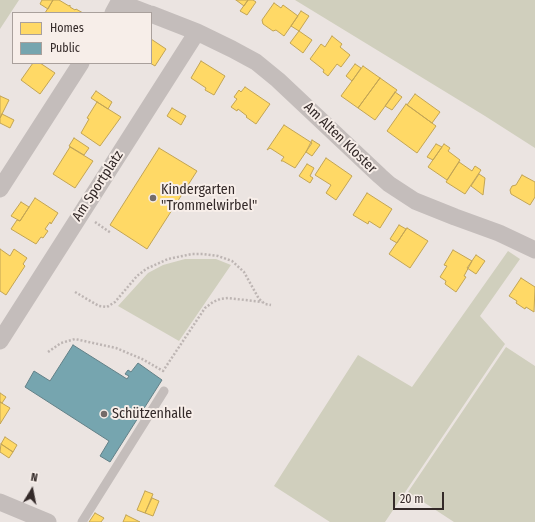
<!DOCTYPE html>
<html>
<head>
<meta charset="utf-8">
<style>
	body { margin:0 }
	#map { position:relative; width:535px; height:522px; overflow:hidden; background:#ebe4e1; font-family:"Fira Sans Condensed",sans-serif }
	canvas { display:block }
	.legend { position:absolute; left:12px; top:12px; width:140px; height:52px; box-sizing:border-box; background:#f7eee9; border:1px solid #a9a09c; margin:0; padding:5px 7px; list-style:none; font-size:12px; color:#342a29 }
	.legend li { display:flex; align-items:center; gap:8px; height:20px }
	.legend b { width:20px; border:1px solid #a9a09c }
	.north { position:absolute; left:12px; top:470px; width:40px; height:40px; -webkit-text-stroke:3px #f7eee9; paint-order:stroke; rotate:10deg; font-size:11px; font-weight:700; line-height:16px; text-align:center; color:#342a29 }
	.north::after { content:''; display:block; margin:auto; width:14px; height:18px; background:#342a29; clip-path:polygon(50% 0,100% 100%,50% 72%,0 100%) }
	.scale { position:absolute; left:393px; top:492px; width:51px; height:18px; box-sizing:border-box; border:2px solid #342a29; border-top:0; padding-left:5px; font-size:12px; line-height:14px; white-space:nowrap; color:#342a29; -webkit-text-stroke:3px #f7eee9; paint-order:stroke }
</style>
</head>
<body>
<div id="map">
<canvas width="535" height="522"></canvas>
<ul class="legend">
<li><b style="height:11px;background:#ffd966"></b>Homes</li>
<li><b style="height:11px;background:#76a5af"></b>Public</li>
</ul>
<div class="north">N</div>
<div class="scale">20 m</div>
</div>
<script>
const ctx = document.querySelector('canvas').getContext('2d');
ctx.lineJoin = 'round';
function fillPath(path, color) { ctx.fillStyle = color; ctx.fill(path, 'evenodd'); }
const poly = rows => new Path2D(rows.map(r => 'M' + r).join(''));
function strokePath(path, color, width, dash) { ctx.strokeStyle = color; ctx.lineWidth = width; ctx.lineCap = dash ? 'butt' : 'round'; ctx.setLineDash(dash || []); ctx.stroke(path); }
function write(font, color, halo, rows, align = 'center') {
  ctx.font = font + ' "Fira Sans Condensed",sans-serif'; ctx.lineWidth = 4; ctx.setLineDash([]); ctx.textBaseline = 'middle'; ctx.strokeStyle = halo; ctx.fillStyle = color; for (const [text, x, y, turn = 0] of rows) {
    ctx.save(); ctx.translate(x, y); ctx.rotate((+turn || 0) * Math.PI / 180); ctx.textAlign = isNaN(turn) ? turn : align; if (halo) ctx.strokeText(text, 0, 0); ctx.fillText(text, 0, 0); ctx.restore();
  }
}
const green = poly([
	[0,0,19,0,0,29],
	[295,0,535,0,535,148,485,116],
	[508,251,520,259,480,316,505,344,385,522,330,522,274,486,358,355,412,387],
	[185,259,216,259,231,265,179,341,118,306,148,273,163,265],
	[506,347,535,366,535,522,454,522,408,492]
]);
const homes = poly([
	[42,0,53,0,48,9,40,4,42,0],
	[53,0,59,0,69,6,70,5,70,7,75,10,76,9,83,13,45,13,53,0],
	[236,0,248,0,244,6,236,0],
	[248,0,253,0,256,2,247,15,240,11,248,0],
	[274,3,281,8,283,5,298,16,284,36,276,30,273,31,263,24,262,20,274,3],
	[301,11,309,16,299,31,291,26,301,11],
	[299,31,312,40,303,53,290,43,299,31],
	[332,36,342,44,340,47,350,55,341,67,337,64,328,76,323,72,324,70,310,59,321,44,325,47,332,36],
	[151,39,166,49,155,66,150,63,151,39],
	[201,61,225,76,214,95,205,90,206,88,191,78,201,61],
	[33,63,40,63,55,73,40,94,21,80,33,63],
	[355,64,361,68,352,81,346,76,355,64],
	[363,66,380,78,358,108,341,96,363,66],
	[380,78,397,90,375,120,358,108,380,78],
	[245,87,270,104,256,124,246,117,247,116,238,109,237,111,231,107,237,99,234,97,239,90,241,92,245,87],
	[96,91,112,102,108,109,91,98,96,91],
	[395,92,402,97,392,110,385,106,395,92],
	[415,94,440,112,432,123,407,105,415,94],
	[0,96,9,100,0,118,0,96],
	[97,102,121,117,100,146,81,133,89,119,87,118,97,102],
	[406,104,436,126,417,153,387,131,406,104],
	[172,108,186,116,181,125,167,116,172,108],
	[2,114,14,120,10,128,0,123,0,118,2,114],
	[284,125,312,143,295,168,283,161,281,161,284,157,270,148,267,150,284,125],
	[74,138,89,148,84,155,69,146,74,138],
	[312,140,320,145,312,156,306,152,312,140],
	[436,144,442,147,433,160,427,157,436,144],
	[444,144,450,148,448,151,460,160,447,180,428,167,444,144],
	[70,147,93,161,75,188,53,174,70,147],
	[159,148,197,171,147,249,110,225,159,148],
	[326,158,352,176,336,200,326,193,331,185,315,175,326,158],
	[459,162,472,171,475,166,481,170,465,194,446,182,459,162],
	[307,164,314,168,310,176,313,178,310,183,299,176,307,164],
	[479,174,485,178,483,195,471,186,479,174],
	[522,175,535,182,535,197,530,205,511,194,510,190,512,186,516,185,522,175],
	[367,193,392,209,380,228,369,221,368,224,353,215,367,193],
	[35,198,58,213,51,224,50,222,45,229,48,231,43,238,41,237,36,244,11,229,17,220,20,221,35,198],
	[21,202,29,207,20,221,11,216,21,202],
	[399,225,406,229,397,243,390,239,399,225],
	[407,228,428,241,410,268,389,254,407,228],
	[0,249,10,256,14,249,27,258,23,264,25,266,6,295,0,291,0,249],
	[453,250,472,261,464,276,466,277,456,292,445,284,446,281,440,277,447,266,444,265,453,250],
	[476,255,485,261,476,274,467,268,476,255],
	[521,278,535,287,534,312,526,307,525,309,516,303,517,301,509,296,521,278],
	[0,393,6,397,2,403,0,402,0,393],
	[0,402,10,408,0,424,0,402],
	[5,437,17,445,13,452,1,444,5,437],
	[1,444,13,452,9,458,0,452,1,444],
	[145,491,153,494,145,513,137,510,145,491],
	[152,498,159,501,153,516,145,513,152,498],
	[95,513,104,518,101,522,89,522,95,513],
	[126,515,140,522,123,522,126,515]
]);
const public = poly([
	[73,345,127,379,129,376,125,374,128,370,131,372,138,363,162,380,110,462,100,456,109,441,25,387,34,371,50,381,73,345]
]);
const path = poly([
	[95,222,111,233],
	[75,292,99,306,107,307,115,302,137,276,146,269,168,259,192,254,203,254,218,256,232,261,244,272,259,299,265,304,271,305],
	[48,352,61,343,75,339,116,348,142,359,163,371,205,308,213,302,220,299,228,298,262,302]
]);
const lane = poly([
	[82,522,164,391]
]);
const street = poly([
	[113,13,119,2,147,13],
	[151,14,197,32,232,49,256,62,278,80,380,176,389,184,415,201,455,217,499,233,535,250],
	[0,189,81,63],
	[0,341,197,32],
	[0,502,48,522]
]);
const markers = [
	[153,198,4,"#746b69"],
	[104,414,4,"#746b69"]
];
const streetNames = [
	["Am Alten Kloster",340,138,44],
	["Am Sportplatz",98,186,-57]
];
const poiNames = [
	["Kindergarten",161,190],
	["\"Trommelwirbel\"",161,206],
	["Schützenhalle",112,414]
];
fillPath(green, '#d0cfbd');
fillPath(homes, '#ffd966');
strokePath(homes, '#c2a454', 1);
fillPath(public, '#76a5af');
strokePath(public, '#628087', 1);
strokePath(path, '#bdb5b3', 2.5, [2, 2]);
strokePath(lane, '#c4bdbb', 9);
strokePath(street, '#c4bdbb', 17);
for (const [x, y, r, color] of markers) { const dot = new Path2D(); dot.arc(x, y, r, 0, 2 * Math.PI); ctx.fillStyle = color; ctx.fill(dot); strokePath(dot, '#f7eee9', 1.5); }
write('14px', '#342a29', '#f7eee9', streetNames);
write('14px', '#342a29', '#f7eee9', poiNames, 'left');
</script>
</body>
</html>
